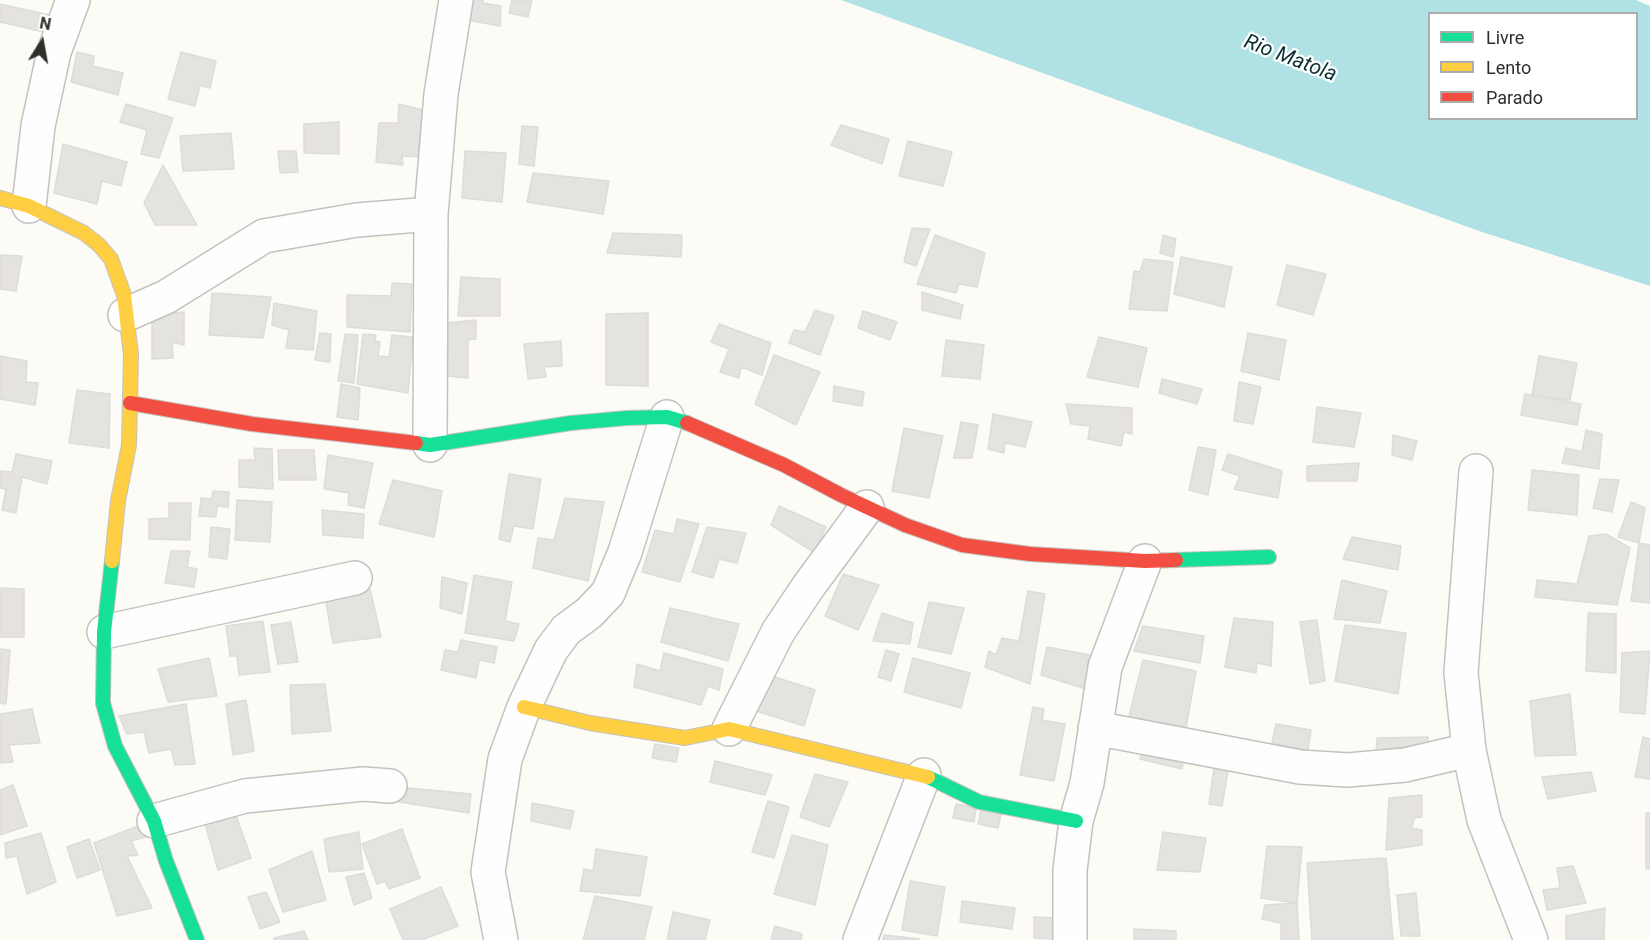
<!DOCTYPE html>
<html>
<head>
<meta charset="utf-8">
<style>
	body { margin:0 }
	#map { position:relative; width:1650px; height:940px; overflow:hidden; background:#fcfbf6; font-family:Roboto,sans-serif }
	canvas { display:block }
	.legend { position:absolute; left:1428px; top:12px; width:210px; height:108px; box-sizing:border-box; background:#fff; border:2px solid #acacab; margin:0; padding:8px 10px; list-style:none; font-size:18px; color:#302f2c }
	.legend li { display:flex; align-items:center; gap:12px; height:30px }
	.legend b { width:30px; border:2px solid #acacab }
	.north { position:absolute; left:12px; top:12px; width:60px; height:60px; -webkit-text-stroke:4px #fff; paint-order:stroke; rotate:11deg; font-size:16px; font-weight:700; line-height:24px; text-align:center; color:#302f2c }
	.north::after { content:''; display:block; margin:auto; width:21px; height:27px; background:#302f2c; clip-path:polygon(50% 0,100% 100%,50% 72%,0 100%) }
</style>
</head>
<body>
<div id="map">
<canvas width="1650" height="940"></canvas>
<ul class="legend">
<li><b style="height:8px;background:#16e098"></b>Livre</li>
<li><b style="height:8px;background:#ffcf43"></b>Lento</li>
<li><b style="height:8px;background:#f24e42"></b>Parado</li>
</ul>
<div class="north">N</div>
</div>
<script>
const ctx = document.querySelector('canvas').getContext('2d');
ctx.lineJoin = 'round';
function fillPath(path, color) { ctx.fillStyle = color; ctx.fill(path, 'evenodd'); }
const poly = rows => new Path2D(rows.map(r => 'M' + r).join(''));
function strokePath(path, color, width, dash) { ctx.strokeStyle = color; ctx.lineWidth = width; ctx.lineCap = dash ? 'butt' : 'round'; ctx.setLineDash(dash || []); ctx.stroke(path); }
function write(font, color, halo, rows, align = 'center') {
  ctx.font = font + ' Roboto,sans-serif'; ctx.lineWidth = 4.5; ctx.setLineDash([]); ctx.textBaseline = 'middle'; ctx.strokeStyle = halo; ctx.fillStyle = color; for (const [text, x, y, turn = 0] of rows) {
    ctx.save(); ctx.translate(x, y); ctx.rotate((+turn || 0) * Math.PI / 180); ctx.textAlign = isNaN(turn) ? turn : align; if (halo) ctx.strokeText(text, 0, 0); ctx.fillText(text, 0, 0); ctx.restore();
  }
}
const water = poly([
	[841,0,1636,0,1650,6,1650,286,1479,231],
	[1430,14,1636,14,1636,118,1430,118]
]);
const building = poly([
	[466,0,483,0,483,3,501,6,500,26,461,19,466,0],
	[512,0,532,0,528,17,509,13,512,0],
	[0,4,54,16,53,34,0,22,0,4],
	[77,52,94,56,93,66,123,73,118,95,71,82,77,52],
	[181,52,216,61,210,88,200,85,195,106,168,99,181,52],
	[126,104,173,118,159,158,141,154,147,130,120,122,126,104],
	[399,104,423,110,421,157,402,156,403,165,376,162,379,123,398,123,399,104],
	[339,122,339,154,304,153,304,124,339,122],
	[841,125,889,139,882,164,831,145,841,125],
	[522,126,538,127,534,166,519,164,522,126],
	[231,133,234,169,183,171,180,136,231,133],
	[908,141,952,152,943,186,899,176,908,141],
	[63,144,127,162,121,186,102,181,97,204,54,193,63,144],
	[278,151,296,151,298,172,280,173,278,151],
	[465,151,506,153,502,202,462,198,465,151],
	[163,165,197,225,155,225,144,203,163,165],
	[533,173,609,181,603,214,527,202,533,173],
	[912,228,930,229,916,266,904,262,912,228],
	[613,233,682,235,681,257,607,253,613,233],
	[935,235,985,253,977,287,959,284,956,293,917,284,935,235],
	[1163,235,1176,239,1173,257,1160,253,1163,235],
	[0,255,22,256,16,291,0,289,0,255],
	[1181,257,1232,267,1224,307,1174,294,1181,257],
	[1144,259,1173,262,1167,311,1129,309,1134,271,1140,272,1144,259],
	[1287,265,1326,274,1313,315,1277,305,1287,265],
	[461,277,500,279,500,316,458,316,461,277],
	[392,283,412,284,410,332,347,327,347,295,391,296,392,283],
	[922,292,963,305,960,319,922,310,922,292],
	[212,293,271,297,263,338,209,335,212,293],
	[274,303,317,311,313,350,286,348,289,330,272,325,274,303],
	[815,310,834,316,820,355,789,343,794,330,805,332,815,310],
	[863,311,897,322,890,340,858,328,863,311],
	[184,312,184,345,172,342,173,358,152,359,152,315,184,312],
	[648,313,648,386,606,385,606,314,648,313],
	[476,320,476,339,468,340,468,378,437,375,437,324,476,320],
	[719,324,771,343,762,375,741,367,739,378,720,372,729,349,711,342,719,324],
	[320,333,331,334,330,362,315,360,320,333],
	[1248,333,1286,340,1279,380,1241,371,1248,333],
	[345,334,358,335,354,383,338,381,345,334],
	[363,334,376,335,375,341,380,342,378,356,389,357,392,335,413,337,408,393,357,384,363,334],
	[1099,337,1147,348,1138,387,1087,377,1099,337],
	[946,340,984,345,980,379,942,376,946,340],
	[561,341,562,366,544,367,546,377,528,379,524,344,561,341],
	[774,355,820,372,796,425,755,404,774,355],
	[0,356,27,361,26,382,38,383,35,405,0,399,0,356],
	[1539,356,1577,363,1570,400,1532,395,1539,356],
	[1162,379,1202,389,1197,404,1159,393,1162,379],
	[1239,382,1261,387,1253,424,1234,421,1239,382],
	[341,384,360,388,358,420,337,417,341,384],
	[834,386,864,392,862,406,833,401,834,386],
	[77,390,110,394,109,448,69,443,77,390],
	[1525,394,1581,404,1577,425,1521,415,1525,394],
	[1066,404,1132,408,1132,434,1124,432,1121,446,1088,439,1090,426,1071,424,1066,404],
	[1317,407,1361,413,1354,447,1313,442,1317,407],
	[993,414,1032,422,1025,447,1005,443,1004,453,988,449,993,414],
	[961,422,978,425,972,458,954,458,961,422],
	[904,428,943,436,929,498,892,491,904,428],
	[1586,430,1602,434,1599,469,1562,463,1566,448,1582,452,1586,430],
	[1393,435,1417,441,1412,460,1392,455,1393,435],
	[1198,447,1216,450,1208,495,1189,490,1198,447],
	[254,448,272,449,273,489,239,487,239,460,255,460,254,448],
	[278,450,314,450,316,480,279,480,278,450],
	[16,454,52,461,47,484,22,477,16,513,2,510,6,489,0,488,0,471,12,472,16,454],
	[1228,454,1282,471,1278,498,1234,489,1240,476,1222,470,1228,454],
	[328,455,373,463,364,508,348,505,349,493,324,489,328,455],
	[1359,463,1357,481,1307,481,1307,466,1359,463],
	[1532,470,1579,475,1577,515,1528,510,1532,470],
	[509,474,541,479,533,529,514,526,510,542,499,539,509,474],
	[1600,479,1619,480,1612,512,1593,508,1600,479],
	[393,480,442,491,434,537,379,524,393,480],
	[213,491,229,492,228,507,217,506,216,517,199,516,201,498,212,499,213,491],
	[565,498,604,502,588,581,533,568,538,538,554,540,565,498],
	[237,500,272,502,270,542,235,540,237,500],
	[1631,502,1645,508,1639,543,1618,537,1631,502],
	[169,503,191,503,190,540,149,539,149,519,169,518,169,503],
	[779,506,826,527,815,553,771,525,779,506],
	[322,510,364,514,363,538,323,535,322,510],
	[677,519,699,524,680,582,642,572,655,530,674,534,677,519],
	[211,527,230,529,227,559,209,557,211,527],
	[707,527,746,533,737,563,719,559,713,578,692,572,707,527],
	[1606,534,1630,548,1617,605,1535,597,1537,580,1577,584,1589,536,1606,534],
	[1352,537,1401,546,1398,570,1343,559,1352,537],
	[1639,543,1650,545,1650,603,1631,601,1639,543],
	[171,551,190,551,187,567,197,569,194,587,165,583,171,551],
	[843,574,879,585,858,630,825,616,843,574],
	[474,575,512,582,505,621,519,624,514,641,465,633,474,575],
	[442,577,467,583,462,614,440,608,442,577],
	[1342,580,1387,591,1380,623,1334,619,1342,580],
	[0,588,24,589,24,637,0,637,0,588],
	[370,589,381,637,333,643,325,596,370,589],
	[1028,591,1045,594,1030,684,985,667,989,651,996,655,1002,638,1019,641,1028,591],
	[929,602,964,608,951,654,918,647,929,602],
	[670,608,739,624,728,661,661,642,670,608],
	[882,613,913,623,910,644,873,641,882,613],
	[1588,613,1616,614,1616,673,1586,671,1588,613],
	[1234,618,1273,622,1271,666,1257,663,1256,673,1225,667,1234,618],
	[1317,620,1325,681,1310,684,1300,622,1317,620],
	[263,621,270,672,239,675,237,656,230,656,226,626,263,621],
	[291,622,298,662,278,664,271,625,291,622],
	[1345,625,1406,633,1398,694,1335,681,1345,625],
	[1143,626,1204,636,1200,663,1134,651,1143,626],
	[461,640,497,647,494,663,479,660,476,678,441,670,445,650,458,652,461,640],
	[1047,647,1096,656,1089,690,1041,675,1047,647],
	[0,649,10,650,6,704,0,703,0,649],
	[886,650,899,654,891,681,878,677,886,650],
	[1650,651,1645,714,1620,712,1622,653,1650,651],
	[664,653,723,669,719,690,708,686,701,705,634,687,637,664,660,671,664,653],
	[209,658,217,696,168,702,158,669,209,658],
	[913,658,970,673,961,708,904,692,913,658],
	[1143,660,1196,671,1186,728,1128,720,1143,660],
	[772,676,815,690,804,726,756,711,772,676],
	[325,684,331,731,292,734,290,685,325,684],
	[1570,694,1576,755,1535,756,1530,701,1570,694],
	[246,700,254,751,233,755,226,704,246,700],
	[186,704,195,764,175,765,171,749,149,753,144,732,127,734,119,716,186,704],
	[1033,707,1044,709,1042,720,1065,724,1054,781,1020,775,1033,707],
	[32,709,40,743,9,745,13,762,0,763,0,714,32,709],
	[1276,724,1311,730,1308,750,1272,743,1276,724],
	[1428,737,1428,756,1376,756,1377,738,1428,737],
	[1643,737,1650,739,1650,779,1635,777,1643,737],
	[1144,743,1185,752,1182,769,1140,759,1144,743],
	[655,744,679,748,676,762,652,758,655,744],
	[1215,760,1229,765,1222,806,1209,804,1215,760],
	[715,761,772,775,765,795,710,782,715,761],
	[1591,772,1596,791,1548,799,1542,777,1591,772],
	[815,774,848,782,829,827,800,817,815,774],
	[13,785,27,826,0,835,0,790,13,785],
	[398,787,471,794,469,813,399,802,398,787],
	[1422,795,1422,817,1414,818,1412,828,1422,830,1422,845,1386,850,1389,798,1422,795],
	[768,801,789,807,774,858,752,852,768,801],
	[532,803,574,811,570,829,531,821,532,803],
	[956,804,976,808,974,822,953,818,956,804],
	[981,810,1001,814,998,828,978,824,981,810],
	[235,812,251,858,218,870,204,820,235,812],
	[1646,813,1650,813,1650,869,1646,869,1646,813],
	[143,824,145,837,131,841,138,855,127,856,152,908,117,916,94,843,143,824],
	[402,829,420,878,389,889,385,881,377,884,362,844,402,829],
	[359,832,363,869,329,872,324,839,359,832],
	[1163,832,1206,838,1200,872,1157,870,1163,832],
	[41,833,56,882,27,894,17,856,6,858,5,843,41,833],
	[792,835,828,845,815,905,774,894,792,835],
	[89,839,100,870,77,878,67,847,89,839],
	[1267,846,1302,847,1297,903,1261,898,1267,846],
	[596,849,647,857,640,896,580,891,584,869,593,871,596,849],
	[312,851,326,900,283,912,269,870,312,851],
	[1386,858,1393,940,1312,940,1307,863,1386,858],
	[1573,866,1586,903,1547,910,1543,890,1560,888,1557,868,1573,866],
	[364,873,372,898,354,905,346,877,364,873],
	[910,881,945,887,937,936,902,930,910,881],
	[441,887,458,926,422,940,403,940,390,909,441,887],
	[266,892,280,922,260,929,248,897,266,892],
	[1416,893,1420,936,1401,936,1397,895,1416,893],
	[595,896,652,907,644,940,583,940,595,896],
	[962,901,1015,908,1012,929,960,922,962,901],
	[1297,903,1299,940,1281,940,1281,923,1262,919,1265,905,1297,903],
	[1605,908,1604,940,1566,940,1566,916,1605,908],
	[673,912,710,920,705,940,667,940,673,912],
	[1034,917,1054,918,1053,939,1034,938,1034,917],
	[775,926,802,934,801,940,771,940,775,926],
	[1134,929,1176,931,1176,940,1134,940,1134,929],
	[304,931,308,940,274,940,274,938,304,931],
	[884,935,920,939,919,940,883,940,884,935]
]);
const street = poly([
	[29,206,38,126,54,52,73,0],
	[125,315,166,297,264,236,357,220,431,214],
	[430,445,431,214,441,94,456,0],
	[1476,471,1461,673,1469,750,1484,820,1531,940],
	[104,632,355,578],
	[1095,728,1300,767,1348,770,1405,765,1469,750],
	[729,729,778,632,808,587,867,507],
	[154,821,245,796,363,784,390,786],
	[501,940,488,872,505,759,524,707,551,650,566,630,589,613,608,593,625,552,667,417],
	[860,940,924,775],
	[1070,940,1070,870,1076,821,1087,783,1105,667,1145,561]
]);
const fast = poly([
	[416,443,430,445,571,423,627,418,667,417,687,423],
	[1176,560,1269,557],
	[112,561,104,632,103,703,115,746,154,821,166,861,197,940],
	[928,777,979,802,1076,821]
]);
const slow = poly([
	[0,198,29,206,84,233,99,245,111,259,124,295,131,355,129,445,118,501,112,561],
	[524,707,590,723,685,738,729,729,928,777]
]);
const jam = poly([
	[130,403,252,424,416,443],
	[687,423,784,465,841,495,905,525,962,545,1030,554,1145,561,1176,560]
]);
const waterNames = [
	["Rio Matola",1290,59,21]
];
fillPath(water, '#b0e2e5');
fillPath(building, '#e4e3e0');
strokePath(building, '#dedcd9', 1.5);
strokePath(street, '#c3c2be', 36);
strokePath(fast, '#c3c2be', 16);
strokePath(slow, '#c3c2be', 16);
strokePath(jam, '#c3c2be', 16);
strokePath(street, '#fffefe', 33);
strokePath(fast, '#16e098', 14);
strokePath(slow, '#ffcf43', 14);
strokePath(jam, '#f24e42', 14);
write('italic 21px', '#0d3134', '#fff', waterNames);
</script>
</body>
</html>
